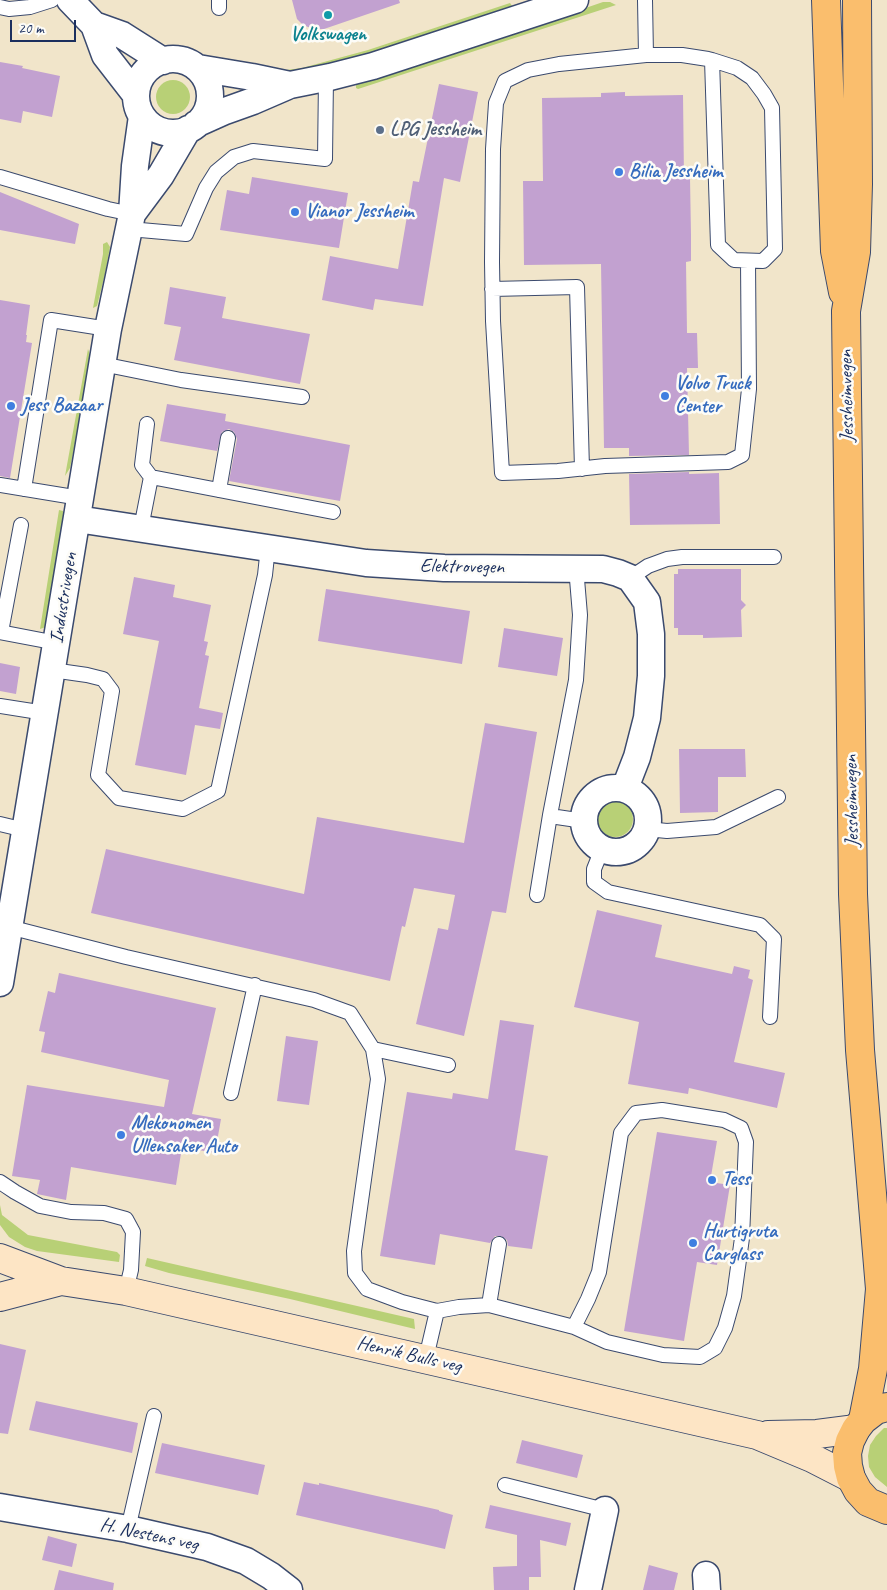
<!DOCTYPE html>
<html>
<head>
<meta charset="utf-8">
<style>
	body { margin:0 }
	#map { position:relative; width:887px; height:1590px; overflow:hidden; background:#f1e5ca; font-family:Caveat,sans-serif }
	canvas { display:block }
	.scale { position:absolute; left:10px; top:20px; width:66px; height:22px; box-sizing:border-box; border:2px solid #1b2f5e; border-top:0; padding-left:6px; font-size:15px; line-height:18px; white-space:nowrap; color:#1b2f5e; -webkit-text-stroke:4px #fdfcf7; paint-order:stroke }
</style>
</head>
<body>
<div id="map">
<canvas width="887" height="1590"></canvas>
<div class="scale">20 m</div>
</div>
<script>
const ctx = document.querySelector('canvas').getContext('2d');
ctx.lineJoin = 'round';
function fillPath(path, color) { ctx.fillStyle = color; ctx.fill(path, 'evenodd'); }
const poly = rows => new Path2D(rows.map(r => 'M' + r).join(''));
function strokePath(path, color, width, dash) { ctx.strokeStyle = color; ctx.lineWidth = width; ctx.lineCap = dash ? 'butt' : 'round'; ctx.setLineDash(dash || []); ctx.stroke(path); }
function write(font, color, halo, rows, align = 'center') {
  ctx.font = font + ' Caveat,sans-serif'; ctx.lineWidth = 5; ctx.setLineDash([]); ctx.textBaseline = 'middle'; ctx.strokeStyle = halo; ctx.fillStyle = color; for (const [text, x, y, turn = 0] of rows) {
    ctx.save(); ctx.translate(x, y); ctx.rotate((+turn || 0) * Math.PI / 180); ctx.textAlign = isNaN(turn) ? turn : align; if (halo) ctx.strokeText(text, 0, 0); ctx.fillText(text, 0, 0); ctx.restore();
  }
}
const green = poly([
	[603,2,610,2,616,5,358,89,356,88,356,84,369,79,481,44],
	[510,3,512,6,510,9,338,64,298,71,278,71,302,68,368,50],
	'156 97a17 17 0 1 1 34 0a17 17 0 1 1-34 0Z',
	[107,242,110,247,105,274,97,306,93,308,103,254,103,244],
	[88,349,90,355,83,403,70,468,65,476],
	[59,510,63,511,64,516,46,627,40,629],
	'597 819a18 18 0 1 1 36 0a18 18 0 1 1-36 0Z',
	[0,1205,2,1215,28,1235,117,1252,120,1255,119,1262,37,1251,25,1247,9,1237,0,1225],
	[147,1258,414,1319,415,1329,290,1299,169,1273,145,1266],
	[884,1428,887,1428,887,1487,875,1477,869,1467,868,1456,870,1445,876,1436]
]);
const building = poly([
	[292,0,399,0,400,3,324,29,313,29,303,25,297,19],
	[0,62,23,66,22,68,60,76,52,117,23,111,21,123,0,119],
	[439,84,478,92,460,182,444,178,423,306,375,299,373,310,322,300,330,256,398,269,413,181,419,182],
	[625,92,625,96,683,95,684,178,690,178,691,235,691,261,686,262,687,333,697,333,698,368,687,368,689,455,629,456,629,448,604,448,601,264,524,265,523,181,543,181,542,98,601,97,601,93],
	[252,177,348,193,339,248,220,230,227,190,249,194],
	[0,192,79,224,75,244,0,230],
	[170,287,226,297,222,318,310,334,300,384,174,360,181,327,164,324],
	[0,300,30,305,26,335,27,335,26,342,32,343,10,478,0,476],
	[167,404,226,414,225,421,350,445,340,501,229,481,237,439,234,432,229,429,222,432,217,451,160,441],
	[689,472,689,474,719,473,720,524,630,525,629,474],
	[678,569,741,569,741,600,746,605,741,610,742,637,703,638,703,635,678,635,678,628,674,628,674,574,678,574],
	[134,577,175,585,173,597,211,605,204,641,208,642,205,655,209,656,199,708,223,713,220,729,195,725,186,775,135,765,159,641,123,634],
	[326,589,470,611,462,664,318,641],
	[504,628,563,638,557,676,498,667],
	[0,663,20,667,16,694,0,691],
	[485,723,537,732,506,913,492,911,464,1036,416,1024,438,928,448,930,455,895,414,888,405,927,402,926,390,981,91,913,106,849,304,894,317,817,464,843],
	[679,749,745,749,746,777,718,777,718,812,680,813],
	[597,910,662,925,655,957,732,974,734,966,750,970,748,978,753,980,734,1062,785,1073,777,1108,689,1088,688,1094,628,1084,639,1022,574,1007],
	[59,973,216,1008,192,1114,221,1119,215,1153,182,1147,176,1185,71,1167,66,1200,37,1194,40,1180,12,1176,27,1085,164,1107,169,1080,41,1052,45,1032,39,1031,48,991,55,993],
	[500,1020,534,1025,515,1150,548,1156,532,1249,508,1246,507,1240,501,1236,495,1236,490,1243,440,1234,435,1265,380,1256,407,1092,452,1099,453,1093,488,1099],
	[286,1036,318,1041,309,1105,277,1101],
	[657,1132,717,1141,710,1182,730,1185,717,1265,697,1262,684,1341,624,1331],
	[0,1344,26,1350,8,1434,0,1433],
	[36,1401,138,1423,132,1453,29,1430],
	[522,1440,583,1455,577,1478,516,1463],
	[162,1443,265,1465,258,1495,155,1473],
	[304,1482,319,1485,319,1483,439,1510,439,1511,453,1515,445,1549,296,1515],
	[490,1505,571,1523,566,1546,540,1540,541,1577,529,1577,529,1590,494,1590,493,1567,517,1566,517,1535,485,1528],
	[48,1536,77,1544,72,1567,42,1560],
	[649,1565,678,1573,674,1590,643,1590],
	[59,1570,114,1583,113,1590,54,1590]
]);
const lane = poly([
	[645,0,646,55,682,55,708,59,712,60,737,68,752,78,764,94,772,108,775,249,763,261,734,260,718,245,712,60],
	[0,7,9,9,30,7,52,0],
	[219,8,219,0],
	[646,55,559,64,528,70,505,81,496,103,493,149,492,262,493,321,502,473,558,471,605,466,728,462,742,455,749,389,748,261],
	[0,177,108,209,132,214],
	[129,229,186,234,206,188,216,172,234,157,253,151,325,159,326,78],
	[492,289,577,287,582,469],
	[102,364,181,380,302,397],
	[147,424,142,465,151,477,333,512],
	[0,485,80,498],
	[24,489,51,320,108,329],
	[219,490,228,438],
	[141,528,151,477],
	[630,578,648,566,667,559,682,557,774,557],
	[0,632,57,643],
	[1,632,21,525],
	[52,670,87,675,103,679,112,691,98,775,119,798,183,809,218,791,265,575,268,547],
	[0,706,45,713],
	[550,816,584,821],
	[0,824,25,830],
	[647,829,667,831,716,827,778,797],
	[602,849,594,869,594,882,608,892,760,925,774,939,770,1017],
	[537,895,550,815,576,680,580,615,576,567],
	[9,927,126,957,314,1000,350,1013,373,1049,378,1079,354,1251,355,1273,367,1289,402,1302,437,1311,459,1307,489,1305,574,1327,588,1299,599,1272,621,1133,636,1113,662,1110,724,1120,741,1128,746,1142,742,1238,734,1296,725,1328,715,1348,700,1357,663,1355,607,1342,574,1327],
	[373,1049,448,1065],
	[231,1093,255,985],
	[0,1182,15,1192,40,1206,71,1212,104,1213,126,1219,133,1232,131,1270,126,1291],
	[489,1305,499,1244],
	[426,1358,437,1311],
	[505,1485,605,1510],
	[128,1529,154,1416]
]);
const street = poly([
	[70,0,94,25,105,55,136,95],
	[94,25,122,35,163,61],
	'136 96a37 37 0 1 1 74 0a37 37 0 1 1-74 0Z',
	[198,68,252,77,290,85],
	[196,124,225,111,253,101,290,85,330,77,373,66,575,0],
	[132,214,161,175,188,129],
	[77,519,366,563,444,568,603,569,618,573,630,578,647,602,651,634,651,676,647,718,637,757,625,788],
	'584 820a32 32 0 1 1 64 0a32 32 0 1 1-64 0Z',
	[0,983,108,329,132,214,135,166,142,116],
	[0,1507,128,1529,207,1547,246,1561,271,1576,289,1590],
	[706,1575,707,1590],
	[588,1590,605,1510]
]);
const secondary = poly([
	[0,1258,61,1281,126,1291,757,1435,812,1458,851,1478],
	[0,1297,61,1281],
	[768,1435,817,1434,856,1429]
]);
const primary = poly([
	[826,0,835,251,843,292],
	[857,0,858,184,856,252,846,311,853,894,860,1050,880,1289,873,1369,863,1420],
	[887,1407,876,1410,863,1420,856,1429,850,1441,847,1453,848,1466,851,1478,858,1491,868,1502,887,1510]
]);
const markers = [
	[328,15,5,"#0f9aa8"],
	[380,130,5,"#5c6f8a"],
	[619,172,5,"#3f7fe0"],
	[295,212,5,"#3f7fe0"],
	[665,396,5,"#3f7fe0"],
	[11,406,5,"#3f7fe0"],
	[121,1135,5,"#3f7fe0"],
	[712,1180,5,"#3f7fe0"],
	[693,1243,5,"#3f7fe0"]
];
const cultureNames = [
	["Volkswagen",328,35]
];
const serviceNames = [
	["LPG Jessheim",390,130]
];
const shopNames = [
	["Bilia Jessheim",629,172],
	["Vianor Jessheim",305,212],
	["Volvo Truck",675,384],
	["Center",675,407],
	["Jess Bazaar",21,406],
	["Mekonomen",131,1124],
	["Ullensaker Auto",131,1147],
	["Tess",722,1180],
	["Hurtigruta",703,1232],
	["Carglass",703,1255]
];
const streetNames = [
	["Jessheimvegen",847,396,-91],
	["Elektrovegen",462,567,1],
	["Industrivegen",64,598,-81],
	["Jessheimvegen",852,801,-91],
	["Henrik Bulls veg",409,1355,13],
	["H. Nestens veg",149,1535,12]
];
fillPath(green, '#b8d076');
fillPath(building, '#c2a1d0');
strokePath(lane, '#3b4a6e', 16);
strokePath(street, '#3b4a6e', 29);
strokePath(secondary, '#3b4a6e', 30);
strokePath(primary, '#3b4a6e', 30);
strokePath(lane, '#fff', 14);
strokePath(street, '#fff', 26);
strokePath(secondary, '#fde5c5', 28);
strokePath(primary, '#fabe6d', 28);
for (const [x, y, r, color] of markers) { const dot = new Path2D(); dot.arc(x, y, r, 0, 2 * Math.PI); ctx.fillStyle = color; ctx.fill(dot); strokePath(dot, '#fdfcf7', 2); }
write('bold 20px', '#0d838f', '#fdfcf7', cultureNames);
write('bold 20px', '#4e5e75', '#fdfcf7', serviceNames, 'left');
write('bold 20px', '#366cbe', '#fdfcf7', shopNames, 'left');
write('20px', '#1b2f5e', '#fdfcf7', streetNames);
</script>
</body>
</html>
